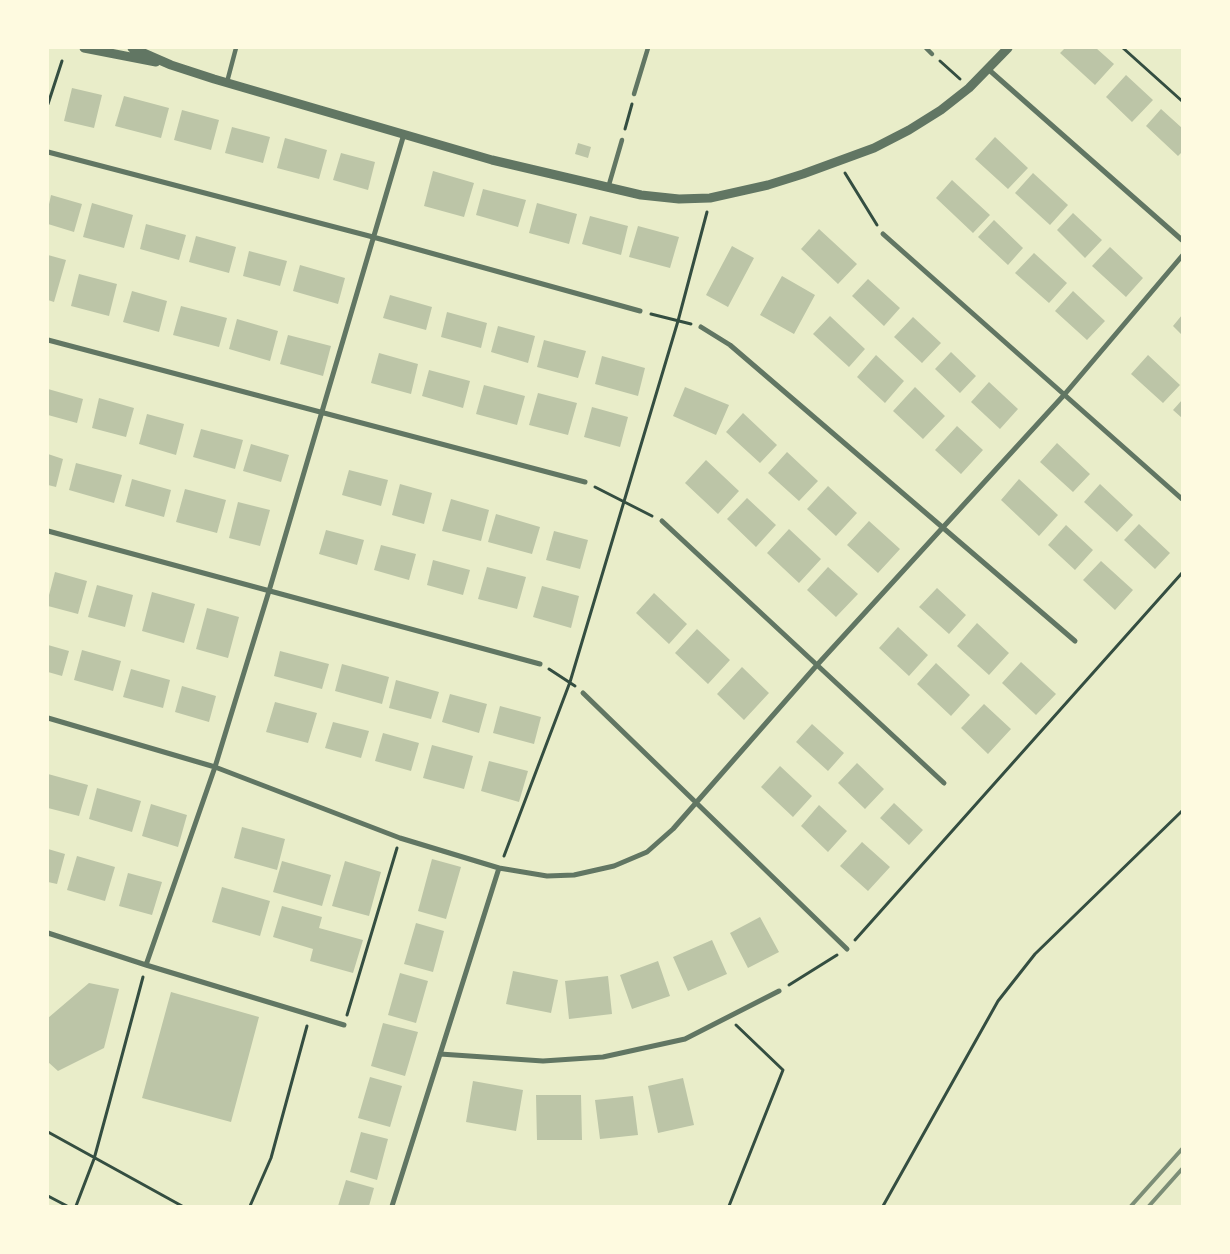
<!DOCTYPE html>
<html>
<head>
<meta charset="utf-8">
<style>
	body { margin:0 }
	#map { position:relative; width:1230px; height:1254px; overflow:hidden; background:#e9edc9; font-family:Overpass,sans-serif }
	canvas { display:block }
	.frame { position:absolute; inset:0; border:49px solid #fefae0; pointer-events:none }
</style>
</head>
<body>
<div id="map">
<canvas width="1230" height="1254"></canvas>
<div class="frame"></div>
</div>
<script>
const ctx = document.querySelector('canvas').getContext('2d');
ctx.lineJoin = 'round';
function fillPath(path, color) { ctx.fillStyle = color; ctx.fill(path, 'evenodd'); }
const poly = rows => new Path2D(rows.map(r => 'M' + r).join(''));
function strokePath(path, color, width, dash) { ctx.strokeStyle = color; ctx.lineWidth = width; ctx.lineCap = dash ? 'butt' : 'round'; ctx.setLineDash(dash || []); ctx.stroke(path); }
const building = poly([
	[1065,48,1096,48,1114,64,1095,85,1060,53],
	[1126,75,1153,100,1132,122,1106,97],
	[72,88,102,95,94,128,64,121],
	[124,96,169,108,161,138,115,126],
	[1161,109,1182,128,1182,152,1178,156,1146,126],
	[182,110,219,120,211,150,174,140],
	[232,127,270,137,263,163,225,153],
	[995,137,1028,168,1008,189,975,159],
	[285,138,327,150,319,179,277,168],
	[578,143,591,147,588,158,575,154],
	[341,153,375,162,368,190,333,180],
	[433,171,474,183,464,217,424,206],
	[1033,173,1068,205,1050,225,1015,193],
	[952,180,990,215,973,233,936,198],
	[483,189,526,200,518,227,476,215],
	[51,195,82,204,74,232,48,224,48,209],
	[92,203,133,215,124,248,83,237],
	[537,203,577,214,569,244,529,233],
	[1073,213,1102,240,1085,258,1057,230],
	[590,216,628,226,621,255,582,244],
	[994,220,1023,248,1008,265,978,237],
	[146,224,186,235,179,260,140,249],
	[638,226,679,237,670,268,629,257],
	[819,229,857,264,838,284,801,249],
	[196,236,236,247,229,273,189,262],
	[732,246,754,258,728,307,706,295],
	[1110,247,1143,278,1126,297,1092,266],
	[249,251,287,261,280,286,243,276],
	[1034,253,1067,283,1049,303,1015,273],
	[48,255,66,260,54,302,48,300],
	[300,265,345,278,338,304,293,291],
	[79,274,117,284,109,316,71,306],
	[782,276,815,295,794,334,760,315],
	[868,279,900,308,884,326,852,296],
	[132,291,167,301,159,332,123,322],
	[1073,291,1105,321,1087,340,1055,311],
	[390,295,432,307,426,330,383,318],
	[181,306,227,318,219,347,173,335],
	[447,312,487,323,481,348,441,337],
	[1182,315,1182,335,1173,326],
	[830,316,865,349,849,367,813,334],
	[913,317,941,343,922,363,894,337],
	[237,319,278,331,270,361,229,349],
	[498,326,535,336,528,363,491,352],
	[288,335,331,346,323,376,280,364],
	[544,340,586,351,578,378,537,367],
	[951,352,976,376,960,393,935,369],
	[379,353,418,364,411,394,371,383],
	[876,355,904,381,885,403,857,377],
	[1148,355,1180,385,1163,403,1131,374],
	[602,356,645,368,638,396,595,384],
	[429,370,470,381,463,408,422,396],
	[989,382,1018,409,1000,429,971,402],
	[484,385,525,396,517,425,476,414],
	[685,387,729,405,716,435,673,416],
	[915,387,945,416,923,439,893,411],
	[48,389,83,399,77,423,48,415],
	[538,393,577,403,568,435,529,425],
	[99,398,134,408,126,437,92,428],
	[1182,400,1182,418,1173,410],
	[592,407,628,417,620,447,584,437],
	[743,413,777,445,760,463,726,432],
	[147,414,184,424,176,455,139,444],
	[957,426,983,450,961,474,935,450],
	[201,429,243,440,235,469,193,457],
	[1057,443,1090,474,1073,492,1040,462],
	[251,444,289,455,281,482,243,471],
	[787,452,818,481,799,501,768,473],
	[48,454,63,459,56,487,48,485],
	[706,460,739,491,718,514,685,483],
	[76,463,122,475,114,503,69,490],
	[349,470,388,480,381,506,342,495],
	[132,479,171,490,164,517,125,506],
	[1019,479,1058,515,1039,536,1001,500],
	[400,484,432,493,424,524,392,515],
	[1100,484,1133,515,1117,532,1084,502],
	[828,486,857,513,836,536,807,509],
	[185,489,226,500,217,533,176,522],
	[747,498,776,525,756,547,727,519],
	[451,499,489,510,481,541,442,531],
	[238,502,270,510,260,546,229,538],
	[496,514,540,527,532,554,488,542],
	[869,521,900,549,878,573,847,545],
	[1139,524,1170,553,1155,569,1124,540],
	[1066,525,1093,550,1075,570,1048,545],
	[789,529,821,559,799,583,767,553],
	[326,530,364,540,357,565,319,554],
	[554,531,588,540,580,569,546,560],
	[381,545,416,554,409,580,374,570],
	[433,560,470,570,463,595,427,585],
	[1101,561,1133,590,1115,610,1083,580],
	[487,567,526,577,517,609,478,599],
	[828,567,858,594,836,617,807,590],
	[55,572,87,581,78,614,48,606,48,599],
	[97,585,133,595,125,627,88,617],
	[542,586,579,596,571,628,533,617],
	[937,588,966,615,949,634,919,607],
	[152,592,195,604,184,643,142,631],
	[654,593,687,624,669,644,636,613],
	[207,608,239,617,228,658,196,649],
	[977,623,1009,653,989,675,957,646],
	[898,627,928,655,909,676,879,648],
	[697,629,730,660,708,684,675,653],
	[48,645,69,651,62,676,48,672],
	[82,650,121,661,113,691,74,680],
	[280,651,329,664,322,689,274,676],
	[1021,662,1056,694,1036,715,1002,683],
	[936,663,970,695,951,716,917,684],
	[342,664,389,677,382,704,335,691],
	[742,667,769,693,744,720,717,694],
	[131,669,170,680,163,708,123,697],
	[396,680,439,692,431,719,389,708],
	[182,686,216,696,209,722,175,712],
	[450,694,487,704,479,733,442,722],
	[275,702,317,713,308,743,266,732],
	[984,704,1011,729,988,754,961,728],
	[500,706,541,717,534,744,493,733],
	[333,722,369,731,361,758,325,748],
	[812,724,844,753,828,771,796,742],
	[383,733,419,743,411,771,375,761],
	[432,745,473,756,464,789,423,778],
	[489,761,528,771,519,802,481,791],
	[857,763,884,789,865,809,838,783],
	[780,766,812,796,793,817,761,787],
	[48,774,88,785,79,816,48,808],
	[97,788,141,801,132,832,89,819],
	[894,803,923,830,909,845,880,818],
	[151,804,187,815,178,847,142,836],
	[819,805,847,831,828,852,801,826],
	[242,827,285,839,277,870,234,858],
	[862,842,890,867,868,891,840,866],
	[48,849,65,854,57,884,48,882],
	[77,856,115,867,105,901,67,890],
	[432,859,461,867,446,919,418,911],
	[282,861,331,875,322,906,273,892],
	[345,861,381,872,369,916,332,906],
	[128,873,162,882,152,915,119,906],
	[222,887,270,901,260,936,212,922],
	[282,906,322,917,319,928,363,940,353,973,310,961,313,949,273,937],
	[760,917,779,952,748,968,730,933],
	[416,923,444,931,433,972,404,964],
	[712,940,727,974,688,991,673,957],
	[658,961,670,996,632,1009,620,975],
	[513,971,558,980,551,1013,506,1004],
	[400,973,428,981,416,1023,388,1015],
	[608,976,612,1014,569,1019,565,981],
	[89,983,119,989,104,1048,58,1071,48,1062,48,1018],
	[171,992,259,1017,231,1122,142,1098],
	[383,1023,418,1032,405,1076,371,1066],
	[370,1077,402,1086,390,1127,358,1118],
	[683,1078,694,1125,658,1133,648,1086],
	[473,1081,523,1090,516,1131,466,1122],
	[536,1095,581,1095,582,1140,537,1140],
	[633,1096,638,1135,600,1139,595,1100],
	[361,1132,388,1139,377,1180,350,1172],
	[346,1180,374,1188,369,1206,338,1206]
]);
const path = poly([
	[1123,48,1182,101],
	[940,61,960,79],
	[48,104,62,61],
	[625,129,632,104],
	[845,173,877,225],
	[651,314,691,324],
	[595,487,652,516],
	[549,669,575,686],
	[504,856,570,682,678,321,707,212],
	[855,940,1182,573],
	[789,985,837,955],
	[347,1015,397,848],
	[48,1132,182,1206],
	[48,1196,67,1206],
	[76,1206,94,1159,109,1104,143,977],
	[250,1206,271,1158,307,1026],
	[729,1206,783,1070,736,1025],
	[883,1206,998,1001,1035,954,1182,811]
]);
const pedestrian = poly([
	[926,48,932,54],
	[227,82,236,48],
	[634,94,648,48],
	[608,188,622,140]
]);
const minor = poly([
	[988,69,1182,240],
	[48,152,373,237,640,311],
	[883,234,1182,499],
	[701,327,730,345,1075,641],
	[48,340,585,482],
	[662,521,944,783],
	[48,531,540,664],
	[583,693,847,949],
	[48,718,215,767,400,838,499,868,547,876,574,875,614,866,647,852,673,829,817,665,1064,395,1182,256],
	[48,933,146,965,344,1025],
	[146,965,215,767,269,591,404,134],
	[440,1054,543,1061,603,1057,685,1039,779,991],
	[392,1206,499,868]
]);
const tertiary = poly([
	[84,48,156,62],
	[132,48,171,65,214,79,492,160,641,195,679,199,710,198,768,185,803,174,874,148,909,130,941,110,969,88,1008,48]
]);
const rail = poly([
	[1131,1206,1182,1149],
	[1149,1206,1182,1169]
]);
fillPath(building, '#bcc5a7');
strokePath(path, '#344e41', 3);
strokePath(pedestrian, '#617663', 4.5);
strokePath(minor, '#617663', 5);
strokePath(tertiary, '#617663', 9);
strokePath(rail, '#7c8e77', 4);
</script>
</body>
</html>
